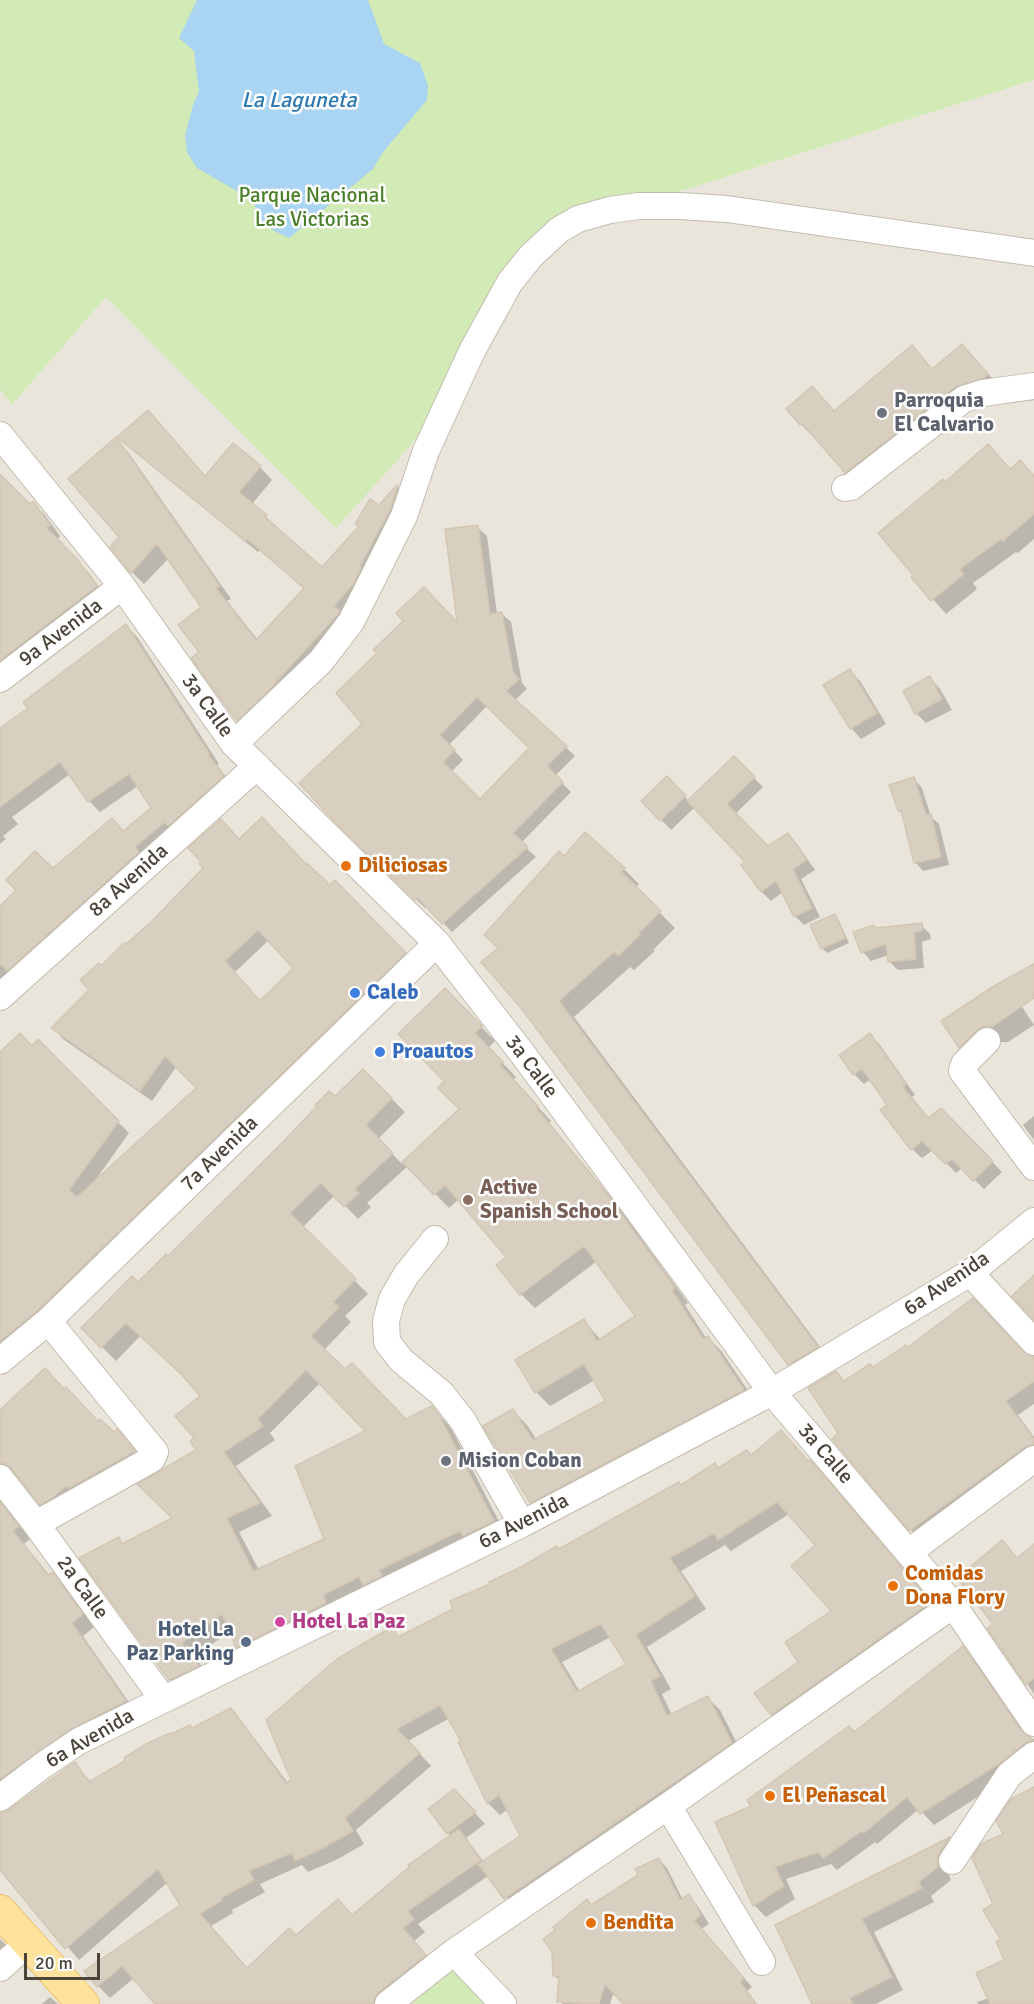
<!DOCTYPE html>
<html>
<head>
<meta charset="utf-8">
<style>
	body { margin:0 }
	#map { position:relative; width:1034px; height:2004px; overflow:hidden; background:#f6f3ec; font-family:Signika,sans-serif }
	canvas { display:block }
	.scale { position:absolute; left:24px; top:1953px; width:76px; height:27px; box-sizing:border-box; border:3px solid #4b4439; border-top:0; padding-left:8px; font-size:18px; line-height:21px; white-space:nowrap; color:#4b4439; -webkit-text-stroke:4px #fff; paint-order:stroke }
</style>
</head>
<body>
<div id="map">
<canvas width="1034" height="2004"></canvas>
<div class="scale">20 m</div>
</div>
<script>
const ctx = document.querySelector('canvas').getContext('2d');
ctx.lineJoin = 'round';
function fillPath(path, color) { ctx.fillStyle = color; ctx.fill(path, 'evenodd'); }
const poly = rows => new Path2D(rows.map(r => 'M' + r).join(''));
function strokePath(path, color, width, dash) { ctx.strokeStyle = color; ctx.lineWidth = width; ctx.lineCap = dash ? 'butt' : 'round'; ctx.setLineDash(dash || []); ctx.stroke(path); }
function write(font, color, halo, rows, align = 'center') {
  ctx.font = font + ' Signika,sans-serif'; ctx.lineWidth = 5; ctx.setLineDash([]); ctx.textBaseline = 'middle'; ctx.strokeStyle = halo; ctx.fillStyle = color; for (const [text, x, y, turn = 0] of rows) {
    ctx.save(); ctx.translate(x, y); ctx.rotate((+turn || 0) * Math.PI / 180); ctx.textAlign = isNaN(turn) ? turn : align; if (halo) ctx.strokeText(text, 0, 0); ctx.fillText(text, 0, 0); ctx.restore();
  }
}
const residential = poly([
	[1034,80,1034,2004,0,2004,0,389,13,404,106,297,336,527,516,276,582,222]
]);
const green = poly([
	[0,0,1034,0,1034,80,582,222,516,276,411,445,336,528,106,297,12,405,0,389],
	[454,1968,489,2004,412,2004]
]);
const water = poly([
	[197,0,368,0,384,44,420,63,428,86,427,100,383,152,373,169,289,238,265,226,254,204,242,194,197,168,187,152,185,136,193,105,199,92,194,51,179,38]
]);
const shadow = poly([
	[962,346,1006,393,974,405,864,490,801,424,812,388,835,412,911,347,934,370],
	[119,437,206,478,260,467,272,480,252,504,278,528,277,530,323,569,397,487,410,500,371,579,250,732,238,720,201,652,203,607,169,558,144,584,129,569,121,537,116,439,128,452,231,599,227,601,258,640,305,589,260,550,258,552,131,449],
	[1020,462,1034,476,1034,539,1018,553,1016,552,973,583,977,589,946,614,913,577,945,483,1011,470],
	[0,476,30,506,33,503,44,514,60,536,57,540,88,572,107,598,0,670],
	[477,527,487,536,497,614,501,613,511,622,522,683,527,689,515,700,575,756,555,776,571,792,521,843,536,857,452,932,427,906,425,908,344,829,364,724,459,626],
	[488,705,531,748,480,801,451,772,463,760,449,745],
	[126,626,137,637,219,764,217,765,234,787,0,998,0,908,53,870,124,832,153,808,138,786,100,812,89,801,70,774,12,817,18,824,3,836,6,839,0,844,0,730,30,708],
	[850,671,860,681,886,724,861,739,851,728],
	[930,678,940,689,952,710,926,723,916,713],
	[734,758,763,787,735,814,768,848,788,834,797,844,815,870,801,879,820,917,804,925,795,916,783,892,771,901,762,892,744,865,747,863,695,807,671,830,643,801,667,779,689,801],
	[914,779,922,788,931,817,939,824,949,865,923,871,915,862,904,816,899,811],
	[239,840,306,866,330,888,335,882,415,965,0,1362,0,1054,32,1048,38,1042,129,1133,94,1182,198,1089,177,1066,152,1101,63,1039,53,1028,91,991,102,967],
	[269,940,295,968,261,1002,234,973],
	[564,858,624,869,639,884,635,888,675,928,653,950,655,951,634,970,630,967,574,1017,832,1363,804,1379,789,1364,499,949],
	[834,916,839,921,849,943,827,953,822,948],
	[921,925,930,934,931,939,922,942,924,968,898,970,889,961,888,955,871,961,863,952,874,926,876,929],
	[445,990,495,1041,488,1048,516,1077,513,1080,551,1121,549,1123,614,1201,688,1303,685,1305,706,1338,708,1337,722,1352,757,1404,546,1516,531,1502,512,1410,527,1425,536,1439,607,1402,595,1380,550,1406,536,1392,584,1321,601,1340,637,1317,597,1261,535,1308,521,1294,508,1257,459,1199,449,1208,408,1166,367,1203,371,1207,358,1219,335,1195,302,1228,368,1294,345,1316,351,1322,324,1350,345,1371,406,1421,432,1408,445,1421,452,1430,506,1535,250,1660,237,1647,230,1631,195,1657,211,1679,184,1693,170,1679,118,1539,124,1545,174,1518,198,1450,196,1439,202,1396,187,1379,141,1335,116,1361,83,1328,138,1285,168,1258,363,1071,405,1112,378,1139,402,1164,461,1109,446,1081],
	[320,1383,368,1432,326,1540,259,1570,239,1532,272,1516,236,1466,275,1440,270,1433],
	[1017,999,1034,1025,1008,1042,1000,1042,993,1046,976,1063,960,1047,943,1021],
	[870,1035,880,1045,915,1095,912,1097,929,1119,941,1110,1002,1172,984,1189,962,1168,956,1173,933,1150,922,1158,912,1149,889,1105,871,1079,864,1084,854,1074],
	[1034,1116,1034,1140,1023,1125],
	[1025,1355,1034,1358,1034,1404,1018,1415,1034,1437,1034,1463,924,1543,911,1530,840,1433,836,1373,845,1382,873,1369],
	[0,1410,98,1423,114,1434,117,1431,146,1464,53,1516,19,1476,11,1475,0,1482],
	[752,1457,809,1462,822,1473,942,1615,784,1726,772,1714,800,1663,834,1612,817,1545,789,1514,731,1551,725,1545,681,1571,706,1609,647,1647,671,1689,662,1694,672,1715,708,1698,720,1710,743,1755,518,1910,488,1876,418,1924,425,1932,414,1941,437,1968,391,2004,157,2004,134,1978,110,1998,98,1986,182,1906,168,1882,79,1960,0,1868,0,1814,10,1811,75,1764,91,1782,230,1710,242,1722,288,1783,293,1780,392,1629,400,1638,455,1610,492,1585,682,1487,715,1465,719,1469],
	[611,1637,628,1665,580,1692,562,1662],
	[450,1718,463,1741,488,1803,500,1815,508,1809,521,1837,484,1862,466,1838,485,1824,465,1802,448,1833,452,1837,353,1916,296,1937,248,1969,211,1926,233,1913,232,1910,265,1892,260,1884,302,1865,308,1872,336,1860,364,1844,356,1830,431,1766,408,1741],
	[0,1501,30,1539,24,1544,50,1576,52,1574,64,1586,94,1627,83,1636,137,1714,0,1802],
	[1002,1542,1018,1559,1034,1546,1034,1694,989,1628,995,1624],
	[963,1648,975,1661,1029,1738,1034,1739,1034,1758,1012,1775,934,1825,919,1809,877,1844,875,1842,837,1870,831,1864,786,1879,795,1899,766,1917,754,1905,753,1806,855,1733],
	[1034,1789,1034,2004,978,2004,977,2002,989,1998,1006,1960,995,1905,1005,1835],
	[949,1839,962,1851,952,1867,949,1875,951,1880,931,1896,934,1902,874,1932,903,1990,876,2004,814,2004,777,1925],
	[659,1859,667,1868,683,1900,688,1896,697,1905,709,1924,701,1929,752,1987,747,1991,757,2004,625,2004,614,1991,610,2004,563,2004,558,2000,560,1981,555,1976,592,1906,640,1876],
	[0,1939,16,1956,0,1971],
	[50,1997,58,2004,42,2004]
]);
const building = poly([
	[962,344,988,374,984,378,955,387,845,473,802,423,800,425,786,409,812,386,834,411,912,345,932,369,962,344],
	[148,410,205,476,233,443,261,466,239,492,267,515,265,517,322,567,359,526,355,524,370,499,379,505,397,485,398,486,390,510,360,566,361,568,354,583,334,606,340,611,338,614,269,690,237,721,191,658,199,652,178,625,201,607,157,544,131,573,128,570,110,547,119,537,68,479,116,437,220,586,216,588,256,640,304,588,247,539,245,541,117,437,148,410],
	[988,444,1010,469,1020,460,1034,476,1034,514,1003,541,1001,539,960,569,964,574,931,601,911,577,913,575,878,533,943,479,945,482,988,444],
	[0,474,30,504,33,501,50,525,47,528,77,559,97,586,0,660,0,474],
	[478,525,490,614,502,612,513,672,519,679,506,691,567,746,547,766,563,782,513,833,528,847,442,924,418,898,415,900,333,820,299,783,362,724,336,693,377,653,373,650,403,621,396,613,424,587,457,622,445,529,478,525],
	[477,697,529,748,480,799,443,762,455,750,440,735,477,697],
	[126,624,209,753,207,753,224,776,168,826,165,822,135,847,139,852,7,971,0,964,0,906,16,890,6,880,35,851,53,868,112,818,123,831,151,808,129,774,88,802,60,762,0,807,0,728,28,708,23,702,126,624],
	[850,669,877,713,850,729,823,685,850,669],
	[930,676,942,699,915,714,903,691,930,676],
	[734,756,755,777,727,804,768,846,788,833,807,860,793,869,812,908,794,917,776,881,761,892,741,865,745,862,687,801,734,756],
	[667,776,686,796,660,821,641,801,667,776],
	[914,777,926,815,931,814,941,857,914,863,901,810,898,811,889,785,914,777],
	[262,817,306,864,307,863,330,885,335,880,406,953,38,1310,0,1341,0,1052,20,1033,32,1046,38,1039,119,1121,69,1190,77,1197,196,1088,165,1056,140,1091,51,1028,89,990,80,980,99,963,102,965,124,943,126,944,152,921,203,868,199,864,201,862,188,848,221,819,239,839,262,817],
	[258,930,293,968,260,1001,225,961,258,930],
	[585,832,625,868,621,871,661,911,639,933,640,935,618,956,614,952,559,1001,818,1347,788,1365,521,1008,481,962,498,948,484,935,559,851,564,856,585,832],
	[835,914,845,938,821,949,810,925,835,914],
	[922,923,923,930,914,933,916,959,888,962,886,944,861,953,853,932,874,925,875,928,922,923],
	[1034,964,1034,998,992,1027,984,1026,977,1030,959,1048,941,1021,994,986,1034,964],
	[445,988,482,1026,475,1033,503,1062,500,1065,538,1106,536,1108,600,1185,675,1288,672,1290,703,1339,708,1336,744,1390,530,1503,483,1426,513,1409,533,1440,605,1401,584,1364,535,1393,515,1360,584,1319,597,1341,635,1316,584,1246,520,1295,496,1265,506,1257,445,1185,434,1195,402,1162,459,1109,438,1088,444,1081,398,1034,445,988],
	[870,1033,906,1084,903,1087,928,1118,941,1108,993,1161,973,1181,952,1159,945,1164,922,1141,911,1150,880,1110,887,1105,862,1069,853,1075,839,1055,870,1033],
	[363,1069,392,1098,366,1125,393,1153,355,1189,359,1193,344,1207,321,1183,290,1213,356,1279,333,1302,339,1307,311,1336,345,1369,352,1363,406,1419,432,1406,439,1415,494,1521,463,1536,460,1531,379,1570,382,1576,363,1585,359,1577,323,1595,326,1603,236,1648,222,1614,182,1643,199,1666,169,1680,79,1558,119,1537,122,1544,172,1518,137,1484,196,1450,190,1441,194,1438,175,1416,200,1396,182,1375,126,1323,101,1348,81,1328,132,1276,138,1282,166,1254,168,1256,282,1143,317,1106,315,1105,329,1091,335,1096,363,1069],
	[306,1370,365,1431,295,1466,324,1539,253,1571,227,1518,260,1503,224,1452,263,1426,258,1419,306,1370],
	[1034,1275,1034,1320,1012,1296,1034,1275],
	[973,1298,1023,1352,1034,1357,1034,1381,1006,1401,1034,1439,1034,1444,1025,1447,909,1531,832,1439,838,1433,808,1388,836,1371,844,1381,870,1364,873,1367,906,1345,908,1347,973,1298],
	[45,1368,64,1389,66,1387,98,1421,100,1419,114,1432,117,1429,135,1451,69,1488,66,1486,52,1498,40,1505,12,1469,6,1464,0,1463,0,1410,45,1368],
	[781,1430,808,1461,810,1459,931,1602,771,1715,754,1693,798,1662,785,1642,831,1611,791,1566,815,1545,777,1502,718,1540,714,1533,670,1558,695,1596,636,1635,660,1676,651,1681,667,1716,708,1696,732,1743,504,1899,478,1864,520,1836,499,1795,487,1804,458,1742,461,1741,440,1705,397,1729,420,1753,345,1818,353,1831,323,1848,295,1861,292,1853,249,1871,254,1880,221,1898,222,1900,200,1914,247,1968,289,1928,296,1935,338,1899,352,1915,409,1867,408,1865,459,1829,481,1860,408,1911,414,1919,403,1928,426,1955,379,1992,374,1998,373,2004,155,2004,122,1966,97,1987,84,1971,180,1905,158,1869,65,1949,0,1870,0,1813,9,1810,75,1762,89,1782,126,1760,124,1758,146,1744,170,1733,171,1734,190,1725,192,1728,231,1708,286,1783,291,1780,266,1720,337,1659,392,1627,398,1637,453,1609,450,1601,490,1584,489,1582,521,1567,557,1546,559,1549,679,1482,681,1485,715,1463,718,1468,747,1450,751,1455,781,1430],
	[601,1624,626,1664,577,1692,551,1649,601,1624],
	[0,1502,19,1526,13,1531,48,1575,53,1572,83,1614,72,1623,126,1701,71,1729,0,1779,0,1502],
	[1002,1540,1017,1558,1034,1544,1034,1678,1026,1685,987,1628,993,1624,957,1578,1002,1540],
	[963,1646,1022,1731,1033,1740,1025,1743,1000,1763,920,1814,907,1797,864,1833,862,1831,823,1858,818,1852,775,1867,784,1886,753,1906,715,1822,751,1806,747,1800,849,1726,854,1732,963,1646],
	[1034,1787,1034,2004,990,2004,976,1973,1004,1960,996,1941,1001,1940,983,1910,993,1904,972,1858,981,1844,1003,1834,996,1821,1011,1799,1034,1787],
	[454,1789,476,1812,447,1834,428,1809,454,1789],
	[950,1837,939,1853,937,1861,938,1867,919,1882,922,1888,862,1919,892,1977,850,1998,853,2004,812,2004,775,1925,950,1837],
	[659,1858,680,1900,689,1894,701,1915,694,1920,744,1978,740,1982,756,2004,623,2004,605,1984,599,2004,557,2002,559,1976,553,1976,552,1952,543,1939,555,1930,553,1927,587,1899,591,1905,638,1875,635,1869,659,1858]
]);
const minor = poly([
	[0,435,122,586,234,744,437,943,522,1053,772,1392,953,1605,1034,1723],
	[845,488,851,487,964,399,983,393,1034,386],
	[0,679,122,586],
	[234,744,321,661,351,622,404,516,426,451,472,351,510,282,531,256,559,230,578,219,610,210,639,206,680,206,727,209,1034,253],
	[0,997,257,766],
	[987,1041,964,1064,962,1071,1034,1167],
	[435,1239,406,1275,392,1299,386,1321,387,1342,401,1360,442,1394,463,1421,522,1524],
	[970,1273,1034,1342],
	[0,1361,48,1321,437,943],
	[0,1478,36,1524,163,1699],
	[36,1524,152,1459,155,1452,48,1321],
	[909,1552,1034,1459],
	[0,1798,42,1766,79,1741,522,1524,772,1392,970,1273,1034,1221],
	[668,1806,762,1962],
	[952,1861,1009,1775,1034,1755],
	[454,1952,503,2004],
	[0,1968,29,1942],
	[388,2004,454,1952,668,1806,953,1605]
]);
const major = poly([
	[0,1911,83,2004]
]);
const markers = [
	[882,413,6,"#6b7280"],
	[346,866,6,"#e8710a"],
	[355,993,6,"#3f7fe0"],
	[380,1052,6,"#3f7fe0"],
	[468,1200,6,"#8d6e63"],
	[446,1461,6,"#6b7280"],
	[893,1586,6,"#e8710a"],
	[280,1622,6,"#d1479c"],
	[246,1642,6,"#5c6f8a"],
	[770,1796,6,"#e8710a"],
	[591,1923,6,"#e8710a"]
];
const parkNames = [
	["Parque Nacional",312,196],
	["Las Victorias",312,220]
];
const worshipNames = [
	["Parroquia",894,401],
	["El Calvario",894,425],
	["Mision Coban",458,1461]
];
const streetNames = [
	["9a Avenida",61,633,-37],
	["3a Calle",207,706,54],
	["8a Avenida",129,881,-42],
	["3a Calle",531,1067,53],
	["7a Avenida",220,1154,-44],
	["6a Avenida",947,1284,-34],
	["3a Calle",825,1454,49],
	["6a Avenida",524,1522,-27],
	["2a Calle",82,1588,54],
	["6a Avenida",90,1739,-30]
];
const foodNames = [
	["Diliciosas",358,866],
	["Comidas",905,1574],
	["Dona Flory",905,1598],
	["El Peñascal",782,1796],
	["Bendita",603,1923]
];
const shopNames = [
	["Caleb",367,993],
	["Proautos",392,1052]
];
const educationNames = [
	["Active",480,1188],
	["Spanish School",480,1212]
];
const hotelNames = [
	["Hotel La Paz",292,1622]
];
const serviceNames = [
	["Hotel La",234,1630],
	["Paz Parking",234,1654]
];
const waterNames = [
	["La Laguneta",299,101]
];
fillPath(residential, '#eae5da');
fillPath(green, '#d2eab5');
fillPath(water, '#a9d4f2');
fillPath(shadow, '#0003');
fillPath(building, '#d8cfc1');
strokePath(building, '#d3c7b4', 1.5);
strokePath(minor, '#c2bbae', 28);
strokePath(major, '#e6c16a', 34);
strokePath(minor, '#fff', 26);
strokePath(major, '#ffe39c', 32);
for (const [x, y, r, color] of markers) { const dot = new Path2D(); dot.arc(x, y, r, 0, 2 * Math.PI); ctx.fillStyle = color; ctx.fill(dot); strokePath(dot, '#fff', 2); }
write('21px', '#4a7f2a', '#fff', parkNames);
write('bold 21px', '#5b616d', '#fff', worshipNames, 'left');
write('21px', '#4b4439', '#fff', streetNames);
write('bold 21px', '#c56008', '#fff', foodNames, 'left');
write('bold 21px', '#366cbe', '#fff', shopNames, 'left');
write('bold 21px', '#785e54', '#fff', educationNames, 'left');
write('bold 21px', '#b23c85', '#fff', hotelNames, 'left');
write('bold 21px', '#4e5e75', '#fff', serviceNames, 'right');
write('italic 22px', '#2e7ab2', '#fff', waterNames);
</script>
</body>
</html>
